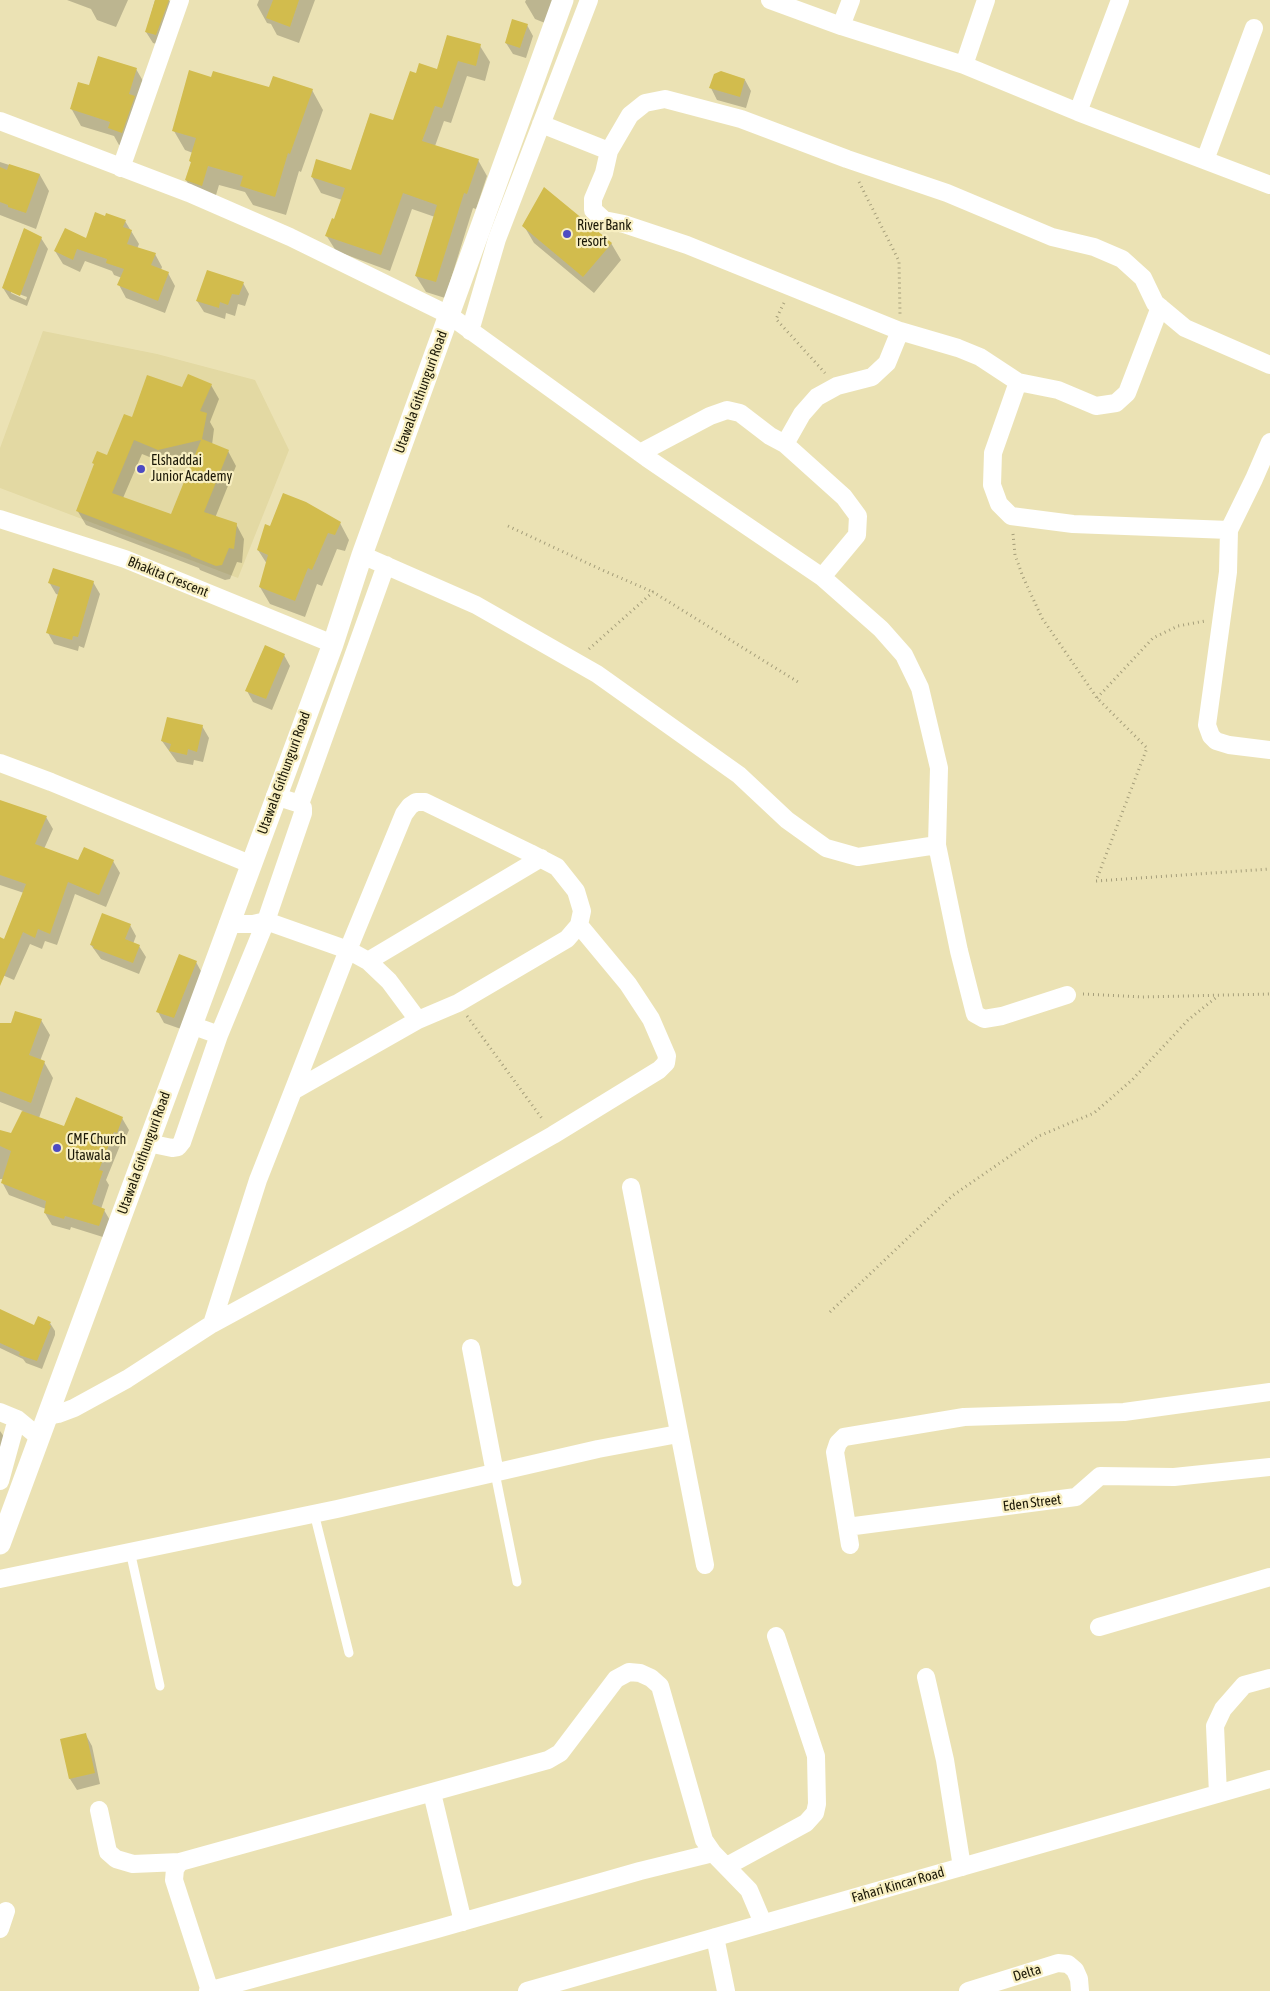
<!DOCTYPE html>
<html>
<head>
<meta charset="utf-8">
<style>
	body { margin:0 }
	canvas { display:block; background:#ebe2b4 }
</style>
</head>
<body>
<canvas width="1270" height="1991"></canvas>
<script>
const ctx = document.querySelector('canvas').getContext('2d');
ctx.lineJoin = 'round';
function fillPath(path, color) { ctx.fillStyle = color; ctx.fill(path, 'evenodd'); }
const poly = rows => new Path2D(rows.map(r => 'M' + r).join(''));
function strokePath(path, color, width, dash) { ctx.strokeStyle = color; ctx.lineWidth = width; ctx.lineCap = dash ? 'butt' : 'round'; ctx.setLineDash(dash || []); ctx.stroke(path); }
function write(font, color, halo, rows, align = 'center') {
  ctx.font = font + ' "Asap Condensed",sans-serif'; ctx.lineWidth = 4.5; ctx.setLineDash([]); ctx.textBaseline = 'middle'; ctx.strokeStyle = halo; ctx.fillStyle = color; for (const [text, x, y, turn = 0] of rows) {
    ctx.save(); ctx.translate(x, y); ctx.rotate((+turn || 0) * Math.PI / 180); ctx.textAlign = isNaN(turn) ? turn : align; if (halo) ctx.strokeText(text, 0, 0); ctx.fillText(text, 0, 0); ctx.restore();
  }
}
const built = poly([
	[43,331,157,354,255,380,289,450,238,578,0,488,0,448]
]);
const shadow = poly([
	[67,0,128,0,116,27,97,20,91,9],
	[155,0,169,0,175,11,163,46,153,43,146,32],
	[259,0,315,0,299,43,277,35,271,24,267,23,257,5],
	[526,0,559,0,550,25,535,19,525,2],
	[527,25,533,36,526,58,513,54,506,43],
	[480,46,490,62,485,81,467,76,451,123,444,121,435,146,478,160,487,176,476,209,473,208,445,298,426,292,416,276,435,217,412,209,390,271,336,251,326,235,335,221,342,200,321,193,312,177,352,171,394,122,416,75,438,71],
	[136,69,146,86,132,149,119,145,114,136,81,126,71,108,90,87],
	[212,78,270,88,312,90,323,110,301,172,299,171,286,215,253,205,245,192,219,185,213,205,197,199,186,180,192,164,190,161,193,153,185,150,174,131],
	[745,80,751,91,746,108,717,100,711,88],
	[0,162,40,175,49,191,36,229,0,215],
	[106,217,125,221,139,244,137,249,155,254,162,267,161,270,168,273,175,286,165,313,126,298,119,285,122,278,114,275,112,271,85,261,80,272,63,264,55,251,87,239],
	[524,226,611,243,621,260,594,293,534,243],
	[41,238,48,249,27,306,10,299,3,288],
	[11,291,27,297,26,300,11,293],
	[243,283,249,294,245,306,238,304,235,316,226,313,225,319,204,312,197,301],
	[211,385,219,399,210,422,214,429,212,445,228,451,236,466,215,518,236,524,244,539,242,563,237,562,230,579,225,580,200,570,199,568,86,525,77,510,107,457,132,419,183,389],
	[142,454,167,464,195,457,172,515,123,498],
	[340,523,349,540,345,551,337,549,322,586,317,584,305,617,270,604,260,587,267,564,258,550],
	[49,582,93,582,100,594,84,648,79,646,78,651,54,644,48,633,59,595,56,594],
	[284,655,290,666,272,710,253,702,247,691],
	[202,726,209,738,203,762,194,760,193,765,177,762,162,741],
	[0,801,46,817,53,829,44,849,79,862,113,861,120,873,106,907,75,894,57,945,45,941,42,949,30,944,14,980,0,974,0,938,5,940,24,893,0,885],
	[130,925,136,936,133,944,139,946,146,957,139,974,101,959,91,945],
	[196,962,202,973,181,1029,164,1023,158,1012],
	[41,1020,50,1035,40,1061,44,1062,53,1078,39,1118,65,1128,122,1118,129,1130,123,1144,121,1143,106,1180,109,1185,101,1209,104,1210,111,1222,106,1238,71,1227,70,1230,52,1225,45,1213,46,1209,9,1195,2,1182,3,1179,0,1179,0,1131,11,1135,23,1111,0,1102,0,1031],
	[0,1310,35,1326,50,1323,55,1331,55,1335,42,1369,26,1363,23,1359,0,1348],
	[0,1431,7,1441,0,1466],
	[86,1735,92,1746,100,1784,77,1790,70,1779,62,1740]
]);
const building = poly([
	[155,0,169,0,156,35,145,32],
	[273,0,299,0,290,27,266,18],
	[512,19,528,24,520,48,505,43],
	[447,35,481,44,476,66,458,61,442,108,435,106,422,141,479,159,467,194,464,193,436,282,415,276,437,205,403,193,381,255,325,236,332,218,334,219,345,188,311,177,316,159,351,170,370,113,393,120,410,71,416,73,419,63,437,69],
	[98,56,137,68,129,94,135,96,122,133,108,128,110,122,70,109,78,82,89,85],
	[189,70,211,77,213,71,269,87,273,76,313,89,290,154,288,153,275,197,240,186,243,176,208,166,202,186,185,180,191,162,189,161,196,138,172,131],
	[721,71,745,79,740,97,709,88,714,74],
	[9,164,40,174,26,213,8,207,8,205,0,202,0,167,7,170],
	[544,187,612,243,583,277,522,226],
	[95,212,105,216,106,213,126,220,123,227,132,230,127,244,156,253,151,265,169,272,158,301,117,285,124,269,106,263,107,259,77,249,73,260,54,251,65,228,86,238],
	[24,228,42,237,20,296,2,288],
	[207,270,244,282,239,295,232,294,228,305,220,302,219,308,196,301],
	[188,374,212,384,200,411,207,413,202,439,229,450,204,512,237,523,234,549,229,548,222,565,216,566,191,556,191,555,76,511,94,464,92,463,97,451,107,455,124,414,132,417,147,375,182,387],
	[134,440,158,450,201,440,171,514,112,493],
	[283,493,306,502,341,522,335,535,328,533,312,570,308,568,295,601,259,587,268,555,257,550,265,524,270,526],
	[53,568,94,581,78,637,73,636,72,640,46,633,60,587,48,583],
	[265,645,285,654,266,699,245,691],
	[167,717,203,725,197,752,188,749,187,755,169,751,171,744,161,741],
	[0,800,47,816,35,844,78,860,84,847,114,860,99,895,68,882,50,934,38,929,35,938,23,932,0,986,0,937,4,939,26,884,0,875],
	[102,913,131,924,125,939,140,945,133,963,93,948,94,946,90,945],
	[179,954,197,961,174,1018,156,1012],
	[15,1011,42,1019,29,1055,45,1061,31,1103,0,1091,0,1023,11,1023],
	[76,1097,123,1117,117,1133,114,1132,99,1170,103,1171,92,1204,105,1209,99,1226,65,1216,64,1219,44,1213,46,1201,1,1183,11,1151,0,1146,0,1130,11,1133,22,1111,64,1126],
	[0,1309,34,1325,38,1316,51,1322,49,1325,51,1326,37,1361,19,1355,20,1352,0,1343],
	[86,1733,95,1773,69,1779,60,1739]
]);
const path = poly([
	[859,182,899,261,900,314],
	[784,303,776,319,825,373],
	[508,526,600,569,653,592],
	[1013,534,1015,555,1023,577,1042,618,1097,698,1147,748,1096,881,1270,869],
	[589,649,653,592,798,682],
	[1097,698,1153,638,1178,626,1205,621],
	[1083,994,1142,997,1270,994],
	[467,1016,543,1120],
	[830,1312,952,1196,1039,1136,1094,1113,1132,1080,1188,1020,1218,996]
]);
const service = poly([
	[495,1473,517,1582],
	[314,1513,349,1653],
	[130,1551,160,1686]
]);
const minor = poly([
	[770,0,841,26,964,65,1078,112,1270,185],
	[841,26,851,0],
	[964,65,986,0],
	[1078,112,1120,0],
	[0,121,189,193,290,237,449,315,647,458,822,577,881,629,904,655,920,688,939,768,937,845,959,951,975,1014,984,1019,1002,1016,1067,995],
	[541,124,609,151,630,115,645,103,665,99,741,119,847,159,947,193,1052,237,1094,247,1122,259,1143,278,1155,303,1185,328,1270,365],
	[609,151,604,173,593,199,593,210,604,220,624,224,687,245,900,331,958,348,980,357,1018,382],
	[1205,160,1254,28],
	[121,168,180,0],
	[1160,307,1127,393,1116,403,1096,406,1058,390,1018,382,993,453,992,485,999,504,1011,516,1073,524,1229,530],
	[470,331,497,239,589,0],
	[1270,442,1254,479,1229,530,1228,572,1207,725,1211,736,1216,741,1229,745,1270,750],
	[640,453,710,416,727,410,740,413,770,436,785,444],
	[0,519,125,559,333,644],
	[362,555,476,605,597,674,739,775,787,820,826,848,858,857,937,845],
	[822,577,857,535,858,516,844,497,785,444,802,414,817,397,837,386,872,377,887,363,900,331],
	[0,763,51,782,250,864],
	[300,804,386,565],
	[228,924,253,924,266,921,348,950,368,961,389,981,418,1020],
	[368,961,541,858],
	[191,1025,219,1035],
	[148,1143,172,1148,178,1147,182,1142,219,1035,266,921,303,813,303,808,300,804,275,796],
	[631,1187,705,1565],
	[212,1324,258,1180,293,1091,348,950,404,814,410,806,416,802,425,802,530,853,557,867,576,891,582,911,579,925,567,939,458,1003,418,1020,293,1091],
	[471,1348,495,1473],
	[0,1412,17,1419,40,1438],
	[48,1416,58,1414,74,1408,127,1379,212,1324,407,1218,553,1135,659,1070,666,1063,667,1056,651,1019,628,984,579,925],
	[0,1481,17,1419],
	[847,1527,1076,1497,1100,1476,1174,1477,1270,1467],
	[850,1545,835,1452,838,1443,844,1437,964,1417,1124,1412,1270,1392],
	[0,1579,337,1509,598,1449,678,1434],
	[1099,1627,1270,1577],
	[926,1677,945,1760,962,1867],
	[432,1793,463,1922],
	[1218,1794,1215,1726,1223,1709,1244,1685,1270,1678],
	[99,1810,108,1852,116,1859,133,1864,180,1862],
	[727,1866,806,1823,815,1813,817,1804,816,1756,776,1636],
	[0,1929,6,1911],
	[715,1937,726,1991],
	[208,1991,437,1929,640,1871,713,1853],
	[210,1991,174,1880,175,1869,180,1862,548,1760,560,1753,616,1679,629,1672,640,1673,651,1678,660,1686,704,1840,713,1853,749,1890,763,1923],
	[527,1991,1270,1779],
	[968,1991,1058,1963,1068,1964,1075,1970,1079,1979,1080,1991]
]);
const tertiary = poly([
	[0,1544,333,644,362,555,563,0]
]);
const markers = [
	[567,234,5,"#4d4bc2"],
	[141,469,5,"#4d4bc2"],
	[57,1148,5,"#4d4bc2"]
];
const poiNames = [
	["River Bank",577,226],
	["resort",577,242],
	["Elshaddai",151,461],
	["Junior Academy",151,477],
	["CMF Church",67,1140],
	["Utawala",67,1156]
];
const streetNames = [
	["Utawala Githunguri Road",421,392,-70],
	["Bhakita Crescent",168,577,22],
	["Utawala Githunguri Road",284,773,-70],
	["Utawala Githunguri Road",144,1153,-70],
	["Eden Street",1032,1503,-7],
	["Fahari Kincar Road",898,1885,-16],
	["Delta",1027,1973,-17]
];
fillPath(built, '#e3d9a3');
fillPath(shadow, '#0003');
fillPath(building, '#d2bc4d');
strokePath(path, '#a59e7a', 3, [1, 4]);
strokePath(service, '#fff', 9);
strokePath(minor, '#fff', 18);
strokePath(tertiary, '#fff', 21);
for (const [x, y, r, color] of markers) { const dot = new Path2D(); dot.arc(x, y, r, 0, 2 * Math.PI); ctx.fillStyle = color; ctx.fill(dot); strokePath(dot, '#f8efc1', 2); }
write('14px', '#1b1807', '#f8efc1', poiNames, 'left');
write('14px', '#1b1807', '#f8efc1', streetNames);
</script>
</body>
</html>
